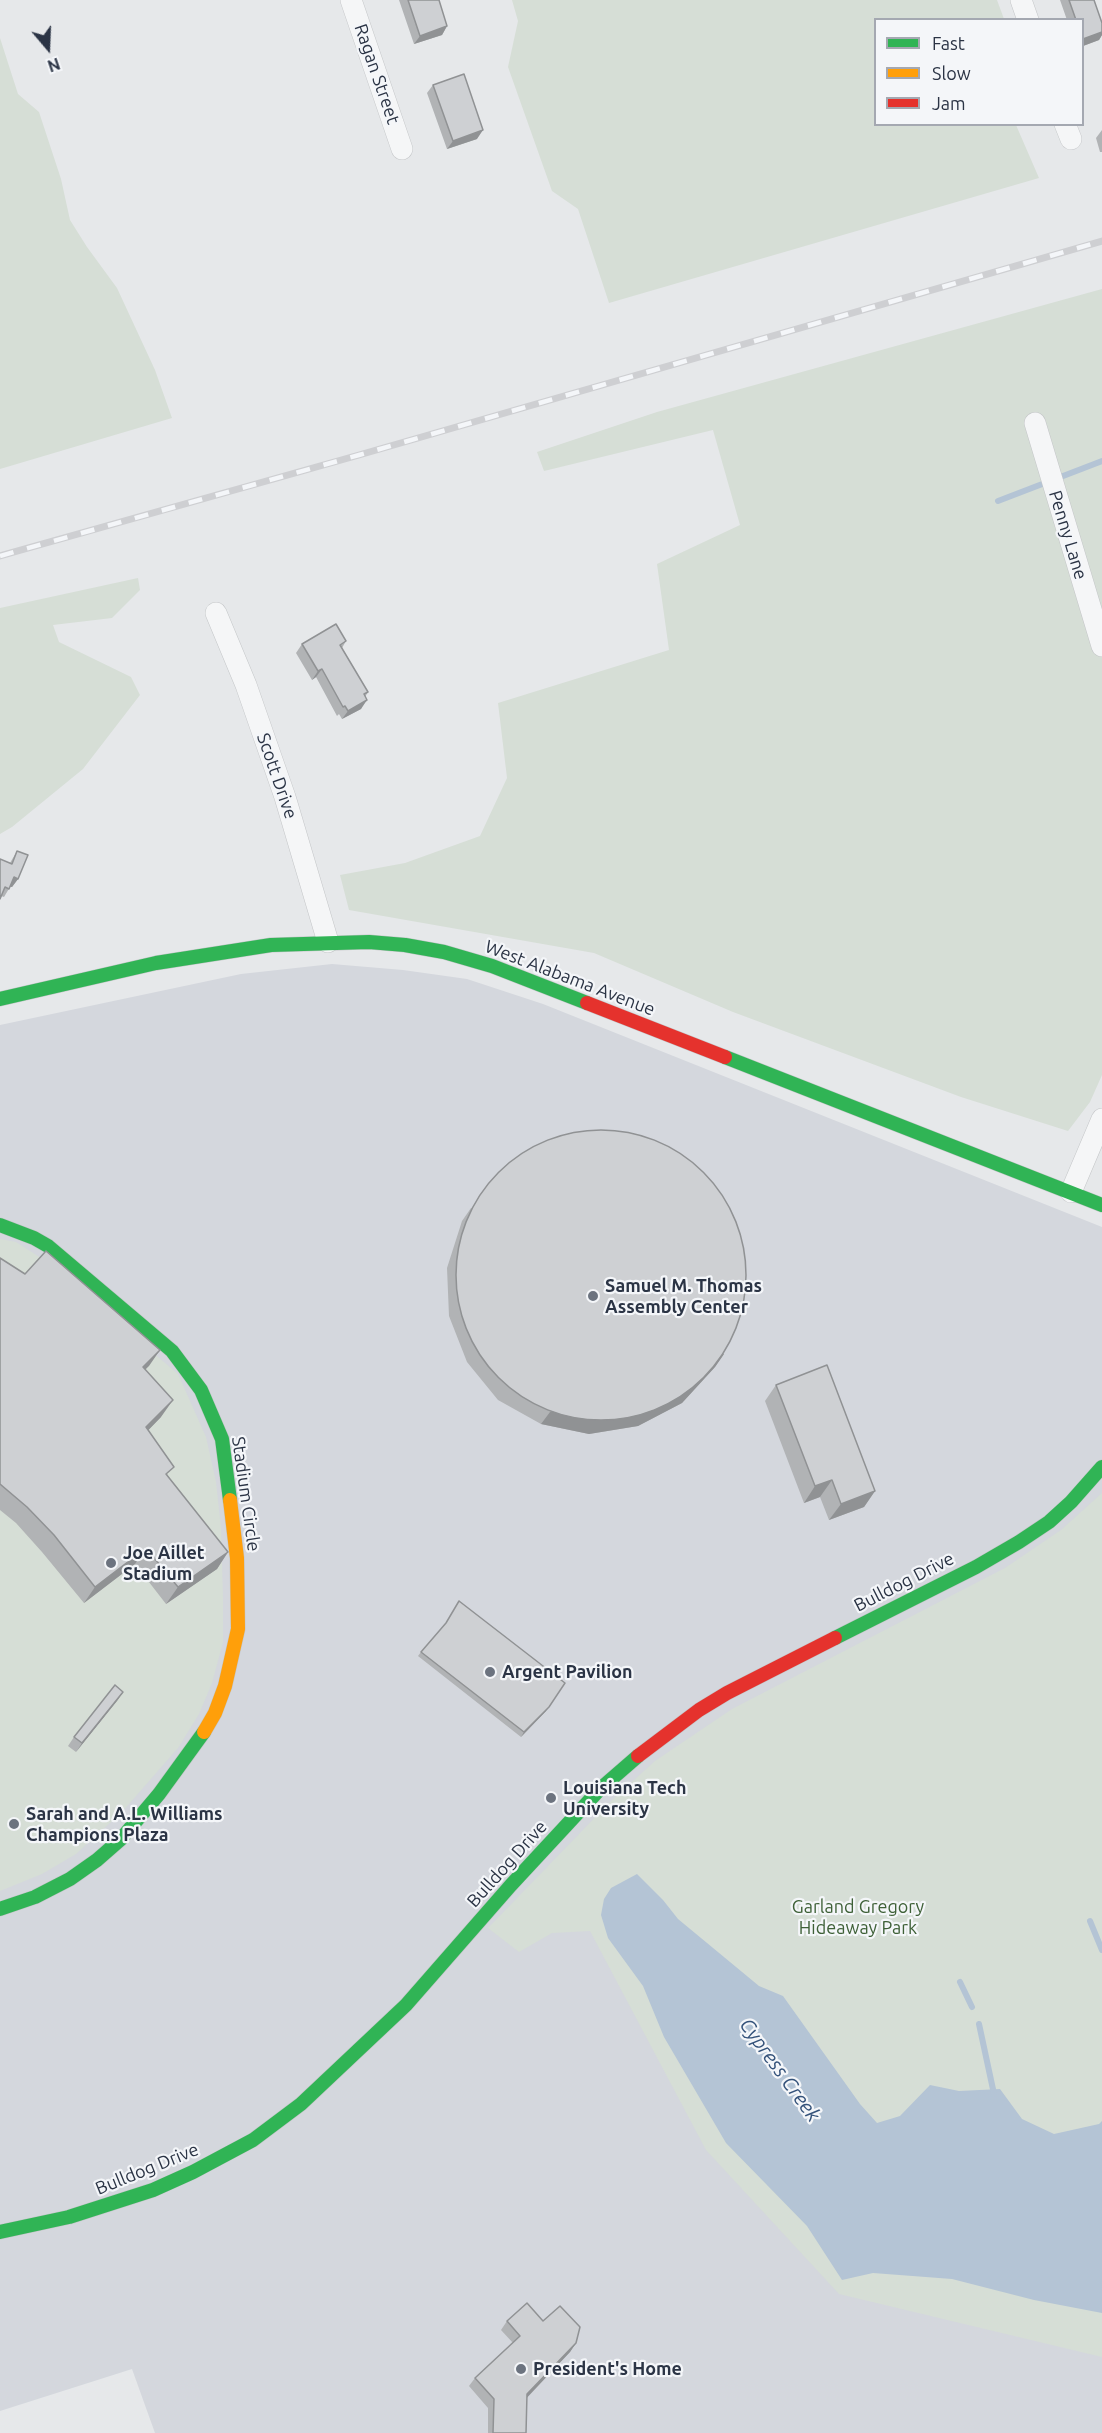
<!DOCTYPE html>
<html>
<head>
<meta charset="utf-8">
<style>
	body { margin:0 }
	#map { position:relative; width:1102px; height:2433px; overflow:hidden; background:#e6e8ea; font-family:Ubuntu,sans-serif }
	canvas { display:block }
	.legend { position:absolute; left:874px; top:18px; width:210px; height:108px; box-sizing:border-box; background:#f4f6f9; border:2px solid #a4a8b1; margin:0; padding:8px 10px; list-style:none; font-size:18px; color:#2b3445 }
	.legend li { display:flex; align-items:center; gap:12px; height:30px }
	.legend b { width:30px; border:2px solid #a4a8b1 }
	.north { position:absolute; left:18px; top:18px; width:60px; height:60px; -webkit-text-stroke:4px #f4f6f9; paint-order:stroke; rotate:161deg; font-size:16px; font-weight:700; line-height:24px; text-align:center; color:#2b3445 }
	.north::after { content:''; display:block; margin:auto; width:21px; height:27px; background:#2b3445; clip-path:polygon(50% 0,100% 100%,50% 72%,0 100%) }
</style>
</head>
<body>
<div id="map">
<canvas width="1102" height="2433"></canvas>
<ul class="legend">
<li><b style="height:8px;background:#30b455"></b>Fast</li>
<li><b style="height:8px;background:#ff9f0a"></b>Slow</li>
<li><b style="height:8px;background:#e5322d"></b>Jam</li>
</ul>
<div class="north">N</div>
</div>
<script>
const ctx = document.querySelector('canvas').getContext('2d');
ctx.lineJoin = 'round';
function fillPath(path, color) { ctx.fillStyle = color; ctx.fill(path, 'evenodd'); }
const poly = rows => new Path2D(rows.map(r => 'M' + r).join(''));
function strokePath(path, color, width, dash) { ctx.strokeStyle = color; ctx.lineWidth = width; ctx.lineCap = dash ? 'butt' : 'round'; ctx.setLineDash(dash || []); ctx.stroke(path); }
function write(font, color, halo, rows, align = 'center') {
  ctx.font = font + ' Ubuntu,sans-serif'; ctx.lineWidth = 4.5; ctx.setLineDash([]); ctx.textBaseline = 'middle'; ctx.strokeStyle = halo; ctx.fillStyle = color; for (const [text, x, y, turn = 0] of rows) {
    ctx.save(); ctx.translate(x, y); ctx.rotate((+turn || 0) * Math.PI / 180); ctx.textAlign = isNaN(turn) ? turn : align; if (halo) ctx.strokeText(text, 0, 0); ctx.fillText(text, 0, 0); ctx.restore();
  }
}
const built = poly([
	[332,964,403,970,467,979,543,1004,1102,1227,1102,2433,155,2433,132,2369,0,2411,0,1025,241,974]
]);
const green = poly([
	[512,0,997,0,1004,19,876,20,876,124,1016,125,1039,178,609,303,578,209,552,191,508,67,518,21],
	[0,38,18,94,39,112,61,179,70,220,87,247,117,288,155,370,172,418,0,469],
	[1102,289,1102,1075,1090,1102,1068,1131,961,1097,733,1012,594,953,349,910,340,875,405,863,480,836,507,778,498,703,669,650,657,564,740,525,713,430,544,471,537,452,657,412],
	[138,578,140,590,112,618,53,625,59,642,131,677,140,695,83,769,12,827,0,834,0,608],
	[0,1239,16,1242,44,1260,178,1374,206,1437,216,1482,221,1528,223,1598,223,1642,212,1683,199,1714,178,1748,122,1812,76,1854,42,1874,0,1891],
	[1102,1493,1102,2357,839,2294,706,2150,590,1931,552,1933,519,1952,488,1928,612,1800,655,1761,732,1709,1005,1568,1061,1530]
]);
const water = poly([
	[637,1874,663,1900,678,1919,759,1986,783,1996,860,2104,877,2123,900,2116,930,2085,959,2091,1000,2089,1022,2119,1054,2134,1099,2124,1102,2121,1102,2313,1034,2300,952,2279,873,2273,842,2280,807,2226,726,2143,664,2037,643,1986,608,1938,601,1915,604,1899,611,1888]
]);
const stream = poly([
	[998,501,1102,461],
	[1090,1921,1102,1950],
	[960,1982,972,2007],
	[979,2024,994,2094]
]);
const street = poly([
	[351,0,402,149],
	[1021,0,1028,20],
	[1065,124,1071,139],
	[1035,423,1102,646],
	[216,613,246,685,285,797,328,942],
	[1071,1192,1102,1119]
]);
const fast = poly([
	[0,999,156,963,271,945,369,942,405,945,444,952,492,966,587,1003],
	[725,1057,1102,1205],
	[0,1225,34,1238,48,1246,172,1351,201,1390,222,1439,230,1500],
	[835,1638,976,1567,1019,1542,1049,1522,1071,1502,1102,1467],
	[0,1909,35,1897,70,1879,97,1860,121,1839,159,1794,204,1732],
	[0,2232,69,2217,153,2190,193,2172,253,2140,301,2104,406,2005,511,1885,600,1789,638,1756]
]);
const slow = poly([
	[204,1732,215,1713,225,1686,238,1629,237,1558,230,1500]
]);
const jam = poly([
	[587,1003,725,1057],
	[638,1756,699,1710,727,1693,835,1638]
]);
const rail = poly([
	[0,556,359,455,1102,241]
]);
const wall = poly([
	[399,0,439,0,447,26,442,35,414,44],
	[1060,0,1094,0,1102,23,1102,35,1099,40,1083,46,1083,20,1067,20],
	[433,85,477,139,447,149,427,93],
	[1102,130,1102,152,1100,152,1096,138],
	[346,641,342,648,368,692,365,697,361,709,342,719,339,714,337,716,316,677,312,680,296,653,302,644],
	[17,851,18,879,12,887,10,887,4,897,1,896,10,863],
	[471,1208,724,1354,715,1367,682,1403,638,1426,589,1434,541,1424,498,1400,467,1362,449,1316,447,1268,462,1221],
	[0,1258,25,1274,160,1350,145,1370,161,1417,148,1430,168,1476,228,1552,217,1569,166,1604,135,1564,84,1603,42,1552,16,1523,0,1510],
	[776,1385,875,1491,864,1507,829,1520,820,1497,804,1503,765,1401],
	[421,1652,546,1711,521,1737,418,1656],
	[123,1692,76,1752,68,1746,74,1737],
	[507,2321,543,2321,576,2343,570,2352,527,2396,526,2433,488,2433,488,2408,469,2386,475,2378,513,2343,501,2330]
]);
const shadedWall = poly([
	[447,26,442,35,414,44,420,36],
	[1102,32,1102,35,1099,40,1083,46,1083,39],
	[483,130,477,139,447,149,453,141],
	[322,669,316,677,312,680,318,671],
	[367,700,361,709,342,719,348,711],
	[14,877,18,879,12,887,8,886],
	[160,1350,149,1366,131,1383,143,1367],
	[724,1354,715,1367,682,1403,638,1426,589,1434,541,1424,550,1412],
	[173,1400,161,1417,135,1444,146,1427],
	[832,1480,820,1497,804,1503,815,1486],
	[875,1491,864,1507,829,1520,841,1504],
	[146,1548,135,1564,84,1603,95,1587],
	[228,1552,217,1569,166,1604,178,1587],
	[123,1692,117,1701,76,1752,82,1743],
	[549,1707,546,1711,521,1737,524,1732],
	[576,2343,570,2352,522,2403,527,2394]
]);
const building = poly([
	[408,0,439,0,447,26,420,36,408,0],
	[1069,0,1094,0,1102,23,1102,32,1083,39,1083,20,1076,20,1069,0],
	[464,74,483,130,453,141,433,85,464,74],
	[336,624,346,641,340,645,368,692,364,694,367,700,348,711,345,706,343,707,322,669,318,671,302,644,336,624],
	[17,851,28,855,18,879,14,877,9,889,5,887,0,899,0,859,12,864,17,851],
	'456 1275a145 145 0 1 1 290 0a145 145 0 1 1-290 0Z',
	[46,1251,160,1350,143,1367,173,1400,146,1427,174,1467,166,1474,228,1552,178,1587,146,1548,95,1587,54,1535,27,1507,0,1484,0,1258,25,1274,46,1251],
	[827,1365,875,1491,841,1504,832,1480,815,1486,776,1385,827,1365],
	[459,1601,565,1683,549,1707,524,1732,421,1652,446,1623,459,1601],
	[115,1685,123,1692,82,1743,74,1737,115,1685],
	[527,2303,543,2321,560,2306,580,2327,576,2343,527,2394,526,2433,493,2433,494,2399,475,2378,520,2336,507,2321,527,2303]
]);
const markers = [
	[593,1296,6,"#6c737f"],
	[111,1563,6,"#6c737f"],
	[490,1672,6,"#6c737f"],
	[551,1798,6,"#6c737f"],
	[14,1824,6,"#6c737f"],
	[521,2369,6,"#6c737f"]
];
const streetNames = [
	["Ragan Street",377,74,71],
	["Penny Lane",1068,535,73],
	["Scott Drive",277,776,71],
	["West Alabama Avenue",570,978,21],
	["Stadium Circle",246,1494,82],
	["Bulldog Drive",904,1582,-27],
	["Bulldog Drive",507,1864,-48],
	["Bulldog Drive",147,2169,-22]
];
const poiNames = [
	["Samuel M. Thomas",605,1286],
	["Assembly Center",605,1307],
	["Joe Aillet",123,1553],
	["Stadium",123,1574],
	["Argent Pavilion",502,1672],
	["Louisiana Tech",563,1788],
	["University",563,1809],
	["Sarah and A.L. Williams",26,1814],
	["Champions Plaza",26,1835],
	["President's Home",533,2369]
];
const parkNames = [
	["Garland Gregory",858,1907],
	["Hideaway Park",858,1928]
];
const waterNames = [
	["Cypress Creek",780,2070,54]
];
fillPath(built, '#d4d7dd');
fillPath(green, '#d6ded6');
fillPath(water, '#b4c4d5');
strokePath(stream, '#b4c4d5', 6);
strokePath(street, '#c4c6c8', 22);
strokePath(fast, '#c4c6c8', 15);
strokePath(slow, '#c4c6c8', 15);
strokePath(jam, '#c4c6c8', 15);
strokePath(street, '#f5f6f7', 21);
strokePath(fast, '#30b455', 14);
strokePath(slow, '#ff9f0a', 14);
strokePath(jam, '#e5322d', 14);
strokePath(rail, '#cecfd2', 7);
strokePath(rail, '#f4f6f9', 4.5, [14]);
fillPath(wall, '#b1b3b5');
fillPath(shadedWall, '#909294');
fillPath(building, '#ced0d3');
strokePath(building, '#909294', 1.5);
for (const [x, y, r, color] of markers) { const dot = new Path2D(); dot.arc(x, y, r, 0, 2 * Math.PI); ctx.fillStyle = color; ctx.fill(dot); strokePath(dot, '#f4f6f9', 2); }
write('18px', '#2b3445', '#f4f6f9', streetNames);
write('bold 18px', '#2b3445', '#f4f6f9', poiNames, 'left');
write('18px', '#3f6138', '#f4f6f9', parkNames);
write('italic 20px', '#34527a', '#f4f6f9', waterNames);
</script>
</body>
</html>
